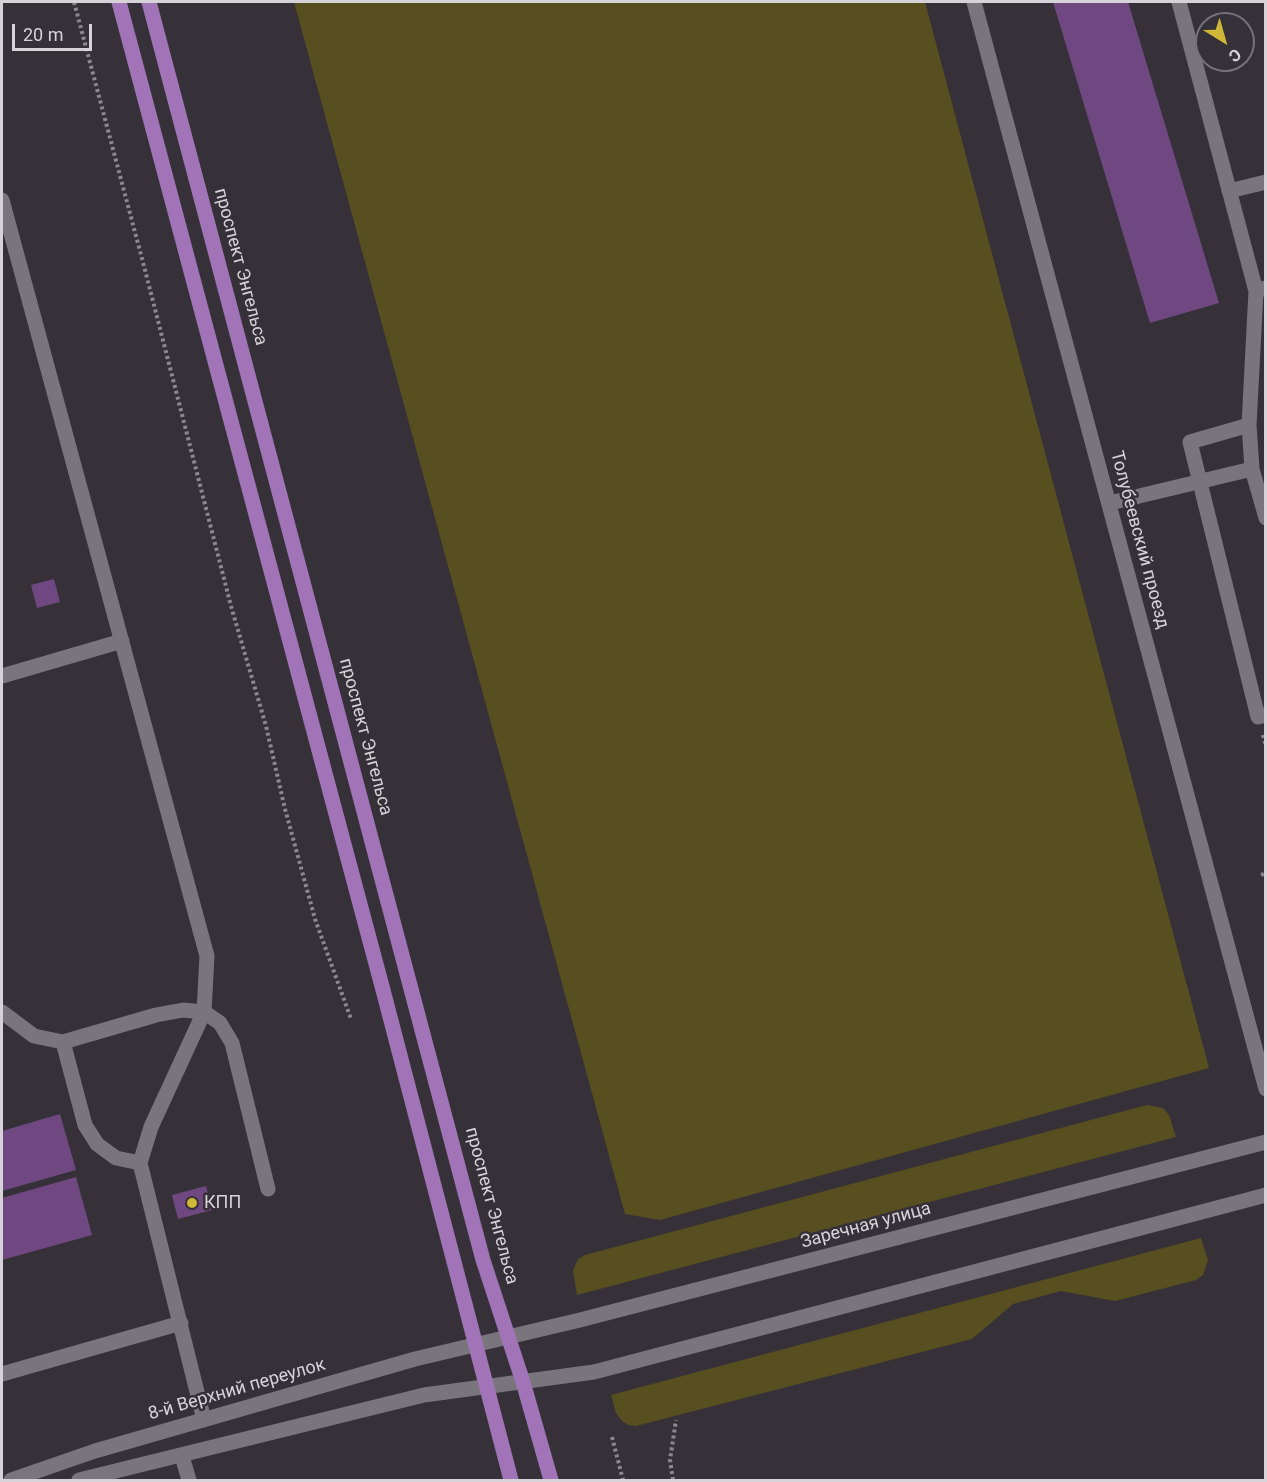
<!DOCTYPE html>
<html>
<head>
<meta charset="utf-8">
<style>
	body { margin:0 }
	#map { position:relative; width:1267px; height:1482px; overflow:hidden; background:#363138; font-family:Roboto,sans-serif }
	canvas { display:block }
	.frame { position:absolute; inset:0; border:3px solid #d6d3d8; pointer-events:none }
	.north { position:absolute; left:1195px; top:12px; width:60px; height:60px; box-sizing:border-box; background:#363138; border:2px solid #767278; border-radius:50%; rotate:143deg; font-size:16px; font-weight:700; line-height:24px; text-align:center; color:#d6d3d8 }
	.north::after { content:''; display:block; margin:auto; width:21px; height:27px; background:#cfb837; clip-path:polygon(50% 0,100% 100%,50% 72%,0 100%) }
	.scale { position:absolute; left:12px; top:24px; width:80px; height:27px; box-sizing:border-box; border:3px solid #d6d3d8; border-top:0; padding-left:8px; font-size:18px; line-height:21px; white-space:nowrap; color:#d6d3d8; -webkit-text-stroke:4px #363138; paint-order:stroke }
</style>
</head>
<body>
<div id="map">
<canvas width="1267" height="1482"></canvas>
<div class="frame"></div>
<div class="north">С</div>
<div class="scale">20 m</div>
</div>
<script>
const ctx = document.querySelector('canvas').getContext('2d');
ctx.lineJoin = 'round';
function fillPath(path, color) { ctx.fillStyle = color; ctx.fill(path, 'evenodd'); }
const poly = rows => new Path2D(rows.map(r => 'M' + r).join(''));
function strokePath(path, color, width, dash) { ctx.strokeStyle = color; ctx.lineWidth = width; ctx.lineCap = dash ? 'butt' : 'round'; ctx.setLineDash(dash || []); ctx.stroke(path); }
function write(font, color, halo, rows, align = 'center') {
  ctx.font = font + ' Roboto,sans-serif'; ctx.lineWidth = 5; ctx.setLineDash([]); ctx.textBaseline = 'middle'; ctx.strokeStyle = halo; ctx.fillStyle = color; for (const [text, x, y, turn = 0] of rows) {
    ctx.save(); ctx.translate(x, y); ctx.rotate((+turn || 0) * Math.PI / 180); ctx.textAlign = isNaN(turn) ? turn : align; if (halo) ctx.strokeText(text, 0, 0); ctx.fillText(text, 0, 0); ctx.restore();
  }
}
const green = poly([
	[294,2,925,2,1209,1068,660,1220,625,1214],
	[1147,1105,1163,1108,1169,1115,1176,1137,577,1295,573,1271,578,1259,585,1255],
	[1201,1238,1208,1260,1203,1275,1196,1280,1115,1301,1061,1291,1013,1304,972,1339,636,1426,628,1425,622,1421,616,1413,611,1395]
]);
const building = poly([
	[1053,2,1128,2,1219,303,1150,323],
	[54,579,60,602,37,608,31,585],
	[60,1114,76,1170,2,1191,2,1131],
	[76,1177,92,1235,2,1260,2,1198],
	[206,1186,212,1210,178,1219,172,1195]
]);
const path = poly([
	[74,2,145,270,231,606,266,726,285,809,315,919,351,1019],
	[1263,735,1266,746],
	[1261,875,1266,873],
	[612,1437,623,1480],
	[673,1480,670,1460,676,1420]
]);
const minor = poly([
	[974,2,1266,1089],
	[1179,2,1256,291],
	[1229,191,1266,182],
	[2,200,207,956,204,1012,151,1127,140,1163,204,1420],
	[1266,288,1256,291,1249,425,1252,469,1266,518],
	[1249,425,1190,442,1258,717,1266,715],
	[1110,503,1252,469],
	[2,676,122,641],
	[2,1012,34,1036,63,1042,156,1015,183,1010,204,1012,220,1023,232,1043,268,1189],
	[63,1042,85,1125,97,1144,116,1158,140,1163],
	[2,1374,181,1323],
	[182,1456,189,1480],
	[11,1480,95,1451,415,1359,580,1320,1266,1142],
	[79,1480,424,1395,594,1372,1266,1195]
]);
const major = poly([
	[119,2,383,990,511,1480],
	[149,2,483,1260,523,1382,551,1480]
]);
const markers = [
	[192,1203,6,"#cfb837"]
];
const streetNames = [
	["проспект Энгельса",240,267,75],
	["Толубеевский проезд",1139,540,75],
	["проспект Энгельса",365,737,75],
	["проспект Энгельса",491,1206,75],
	["Заречная улица",866,1226,-15],
	["8-й Верхний переулок",237,1390,-16]
];
const poiNames = [
	["КПП",204,1203]
];
fillPath(green, '#574f20');
fillPath(building, '#6f4882');
strokePath(path, '#8c888e', 4, [3, 3]);
strokePath(minor, '#7a757d', 15);
strokePath(major, '#a074b6', 15);
for (const [x, y, r, color] of markers) { const dot = new Path2D(); dot.arc(x, y, r, 0, 2 * Math.PI); ctx.fillStyle = color; ctx.fill(dot); strokePath(dot, '#363138', 2); }
write('18px', '#d6d3d8', '#363138', streetNames);
write('18px', '#d6d3d8', '#363138', poiNames, 'left');
</script>
</body>
</html>
